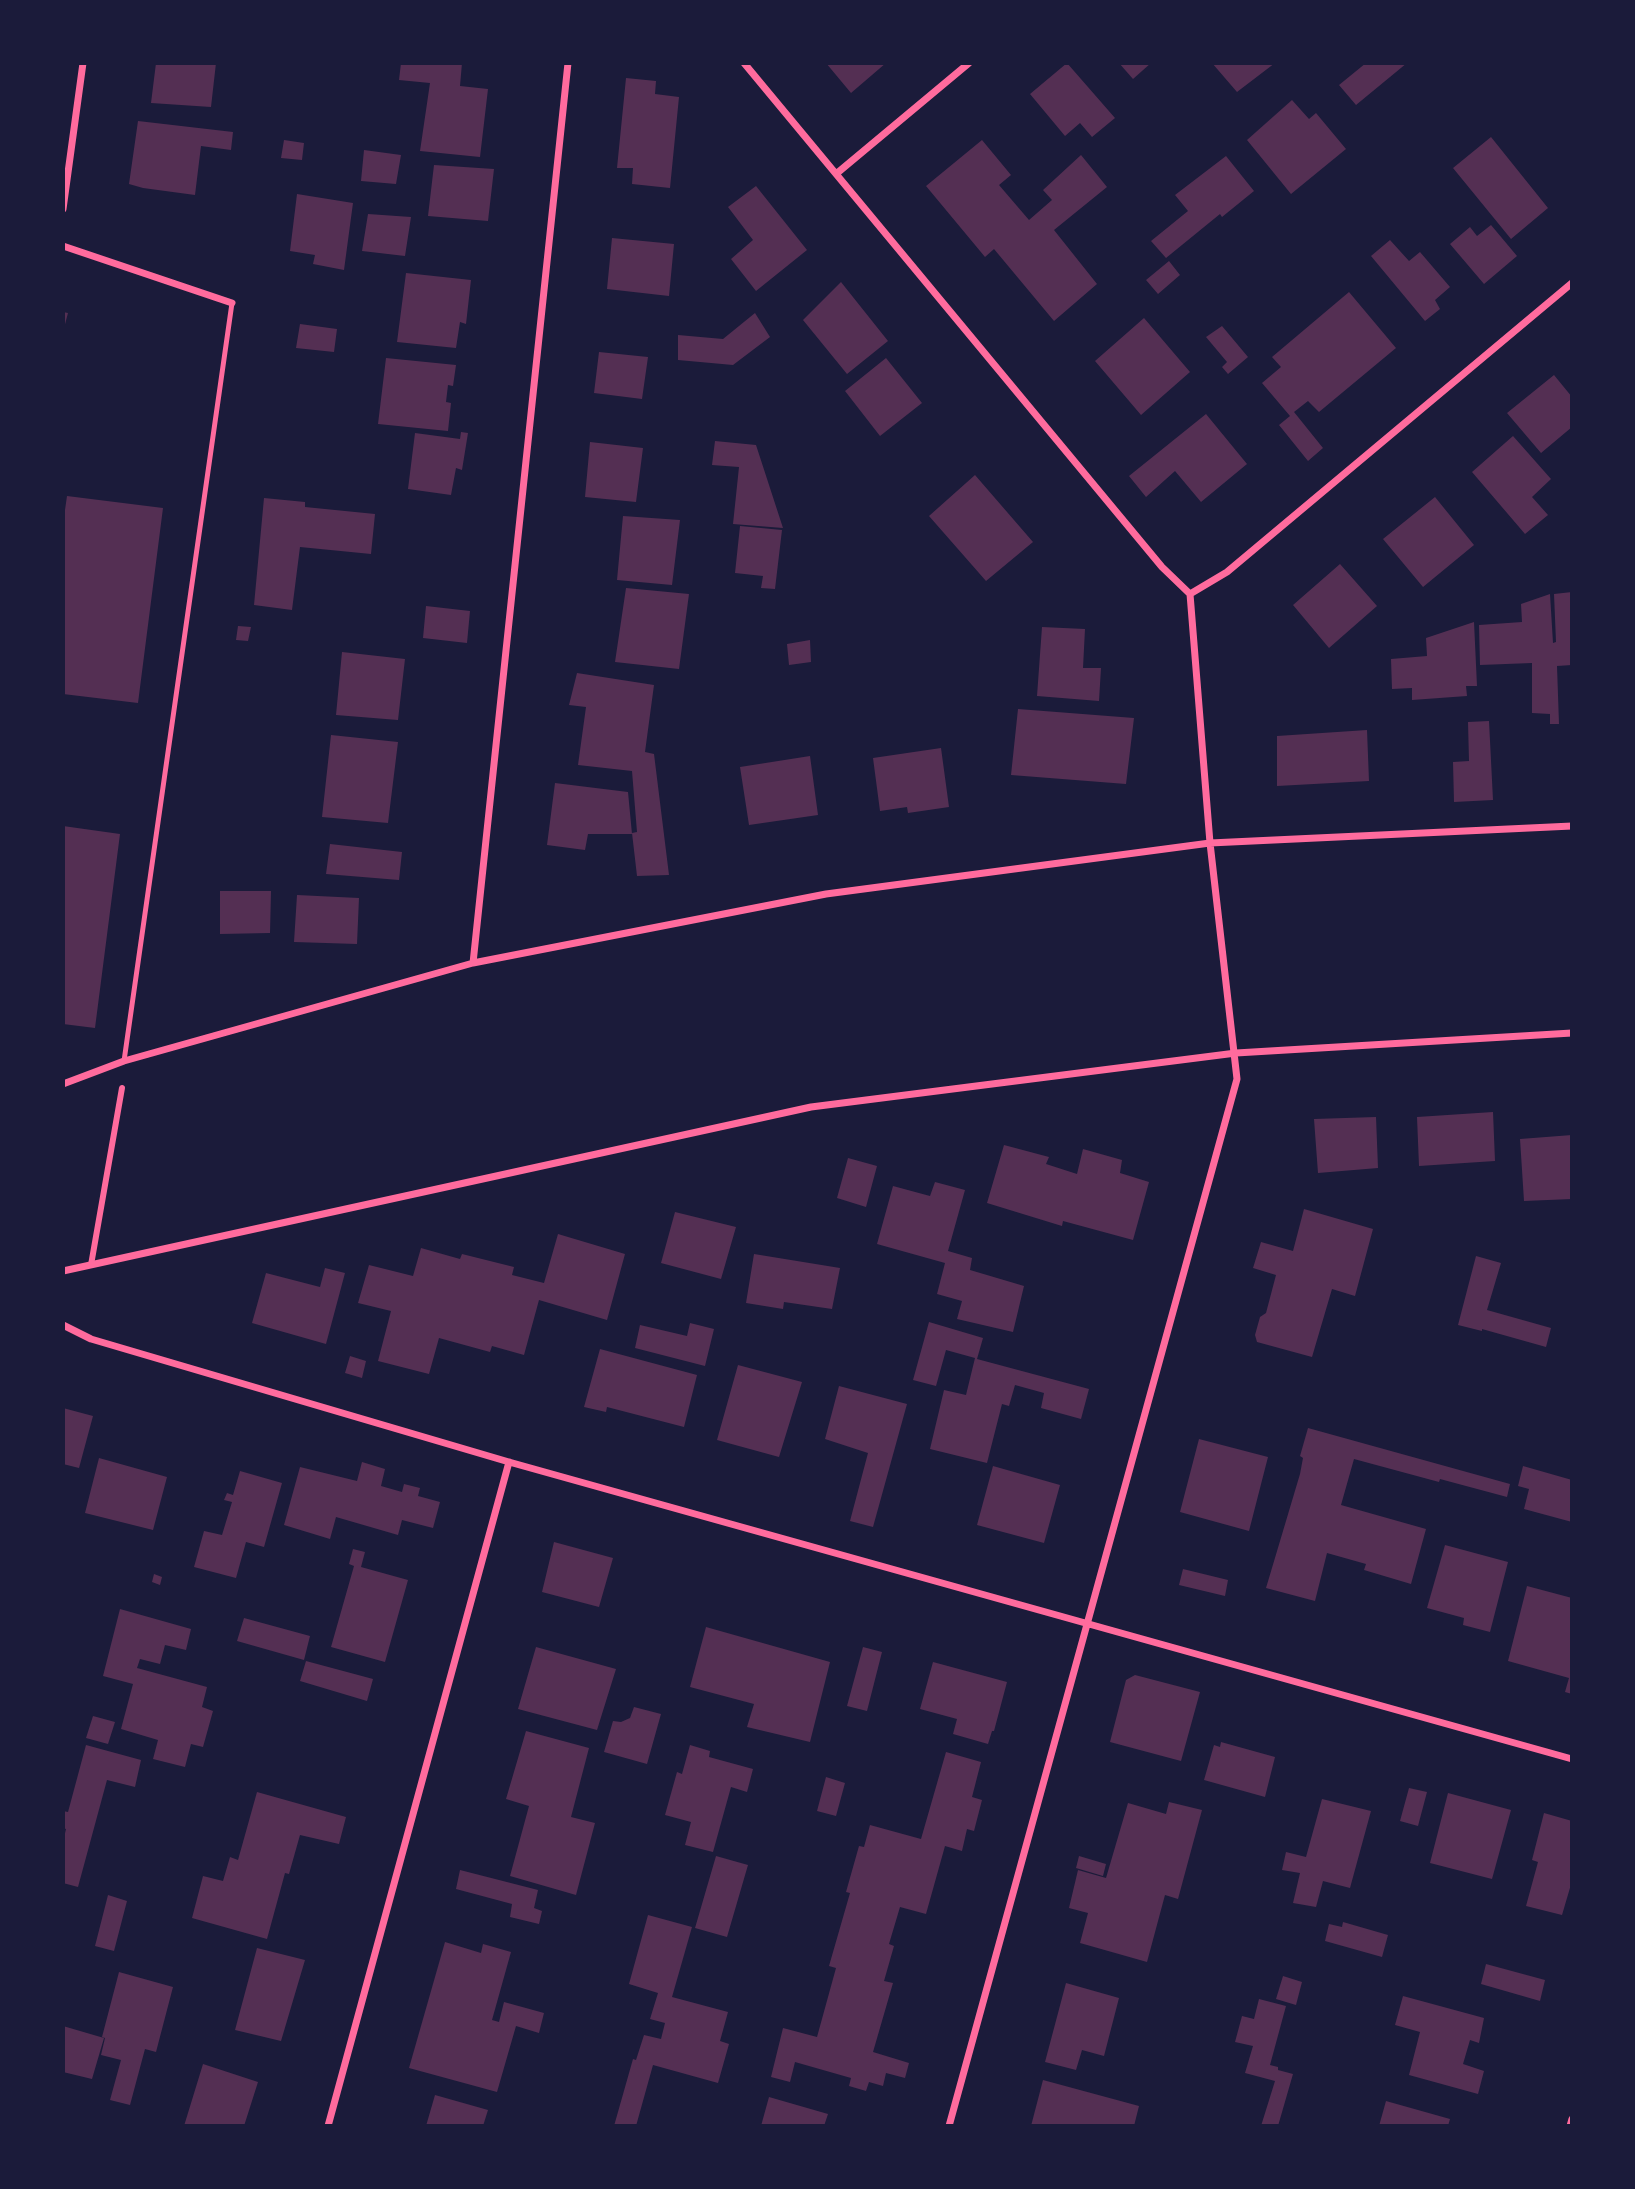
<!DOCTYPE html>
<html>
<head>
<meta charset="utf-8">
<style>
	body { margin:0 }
	#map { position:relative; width:1635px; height:2189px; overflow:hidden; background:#1b1b3a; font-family:"PT Sans Narrow",sans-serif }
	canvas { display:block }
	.frame { position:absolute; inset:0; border:65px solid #1b1b3a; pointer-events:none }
</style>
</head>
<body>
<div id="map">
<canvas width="1635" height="2189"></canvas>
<div class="frame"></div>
</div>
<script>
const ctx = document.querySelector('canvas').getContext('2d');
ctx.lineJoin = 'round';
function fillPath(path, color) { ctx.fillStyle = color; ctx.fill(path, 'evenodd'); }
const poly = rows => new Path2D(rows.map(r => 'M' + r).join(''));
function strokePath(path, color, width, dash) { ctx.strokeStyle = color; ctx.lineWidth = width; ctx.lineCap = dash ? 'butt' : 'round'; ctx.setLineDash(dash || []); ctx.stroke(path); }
const building = poly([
	[156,63,216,63,211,107,151,103],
	[401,63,462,63,460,86,488,89,480,157,420,151,430,83,399,80],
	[826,63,886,63,851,93],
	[1067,63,1115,118,1092,137,1080,123,1065,136,1030,94],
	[1119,63,1151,63,1133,79],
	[1212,63,1275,63,1237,92],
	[1366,63,1407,63,1356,105,1339,85],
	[626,78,656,81,655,94,679,97,670,188,632,184,633,168,617,168],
	[1292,100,1309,119,1316,113,1346,149,1291,194,1247,140],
	[138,121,233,132,231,150,201,146,195,195,143,188,129,184],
	[1491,137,1548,208,1511,239,1453,168],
	[284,140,304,143,302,160,281,158],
	[982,140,1011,175,999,185,1029,220,1052,200,1043,190,1081,155,1107,187,1054,230,1097,284,1054,321,994,249,985,257,926,186],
	[364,150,401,155,396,184,361,181],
	[1226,156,1254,191,1222,217,1220,214,1166,258,1151,241,1188,211,1175,195],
	[434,165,494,169,488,221,428,216],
	[756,186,807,250,756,291,731,259,753,240,728,207],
	[297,194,353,203,344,270,313,264,315,255,290,251],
	[368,214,411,217,405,256,362,251],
	[1491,225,1517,256,1484,284,1450,244,1470,227,1477,236],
	[612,238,674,244,669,296,607,289],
	[1390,240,1409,261,1420,252,1450,287,1435,300,1440,309,1425,321,1371,256],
	[1169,261,1180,275,1158,294,1146,280],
	[406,273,471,280,466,324,460,322,456,348,397,342],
	[841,282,888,341,847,374,803,320],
	[1349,292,1396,348,1319,412,1308,401,1294,412,1323,448,1308,461,1279,425,1290,416,1262,383,1281,367,1272,357],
	[63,312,68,313,64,328,63,328],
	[755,313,770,337,733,365,678,360,678,335,723,339],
	[1144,318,1190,372,1141,415,1095,361],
	[300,324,337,329,334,352,296,348],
	[1222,326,1248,357,1228,374,1222,367,1227,362,1206,337],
	[599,352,648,357,642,399,594,393],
	[386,358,456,365,453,386,448,385,446,402,451,403,448,431,378,424],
	[886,358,922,403,880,436,845,391],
	[1554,375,1572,397,1572,427,1541,453,1507,413],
	[1206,414,1247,464,1201,502,1175,471,1146,497,1129,476],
	[461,432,468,433,462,470,456,468,451,495,408,489,415,433,460,439],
	[1513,436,1551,479,1532,497,1548,515,1525,534,1472,472],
	[715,441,756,445,783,528,733,524,739,467,712,465],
	[590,442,643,448,636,502,585,497],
	[975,475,1033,542,986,581,929,516],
	[67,496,163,508,138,703,63,694,63,524],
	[1435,497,1474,545,1423,587,1383,539],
	[264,498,305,502,305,507,375,514,371,554,300,547,292,610,254,605],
	[623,516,680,520,672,585,617,580],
	[740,526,782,530,775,589,761,588,763,576,735,573],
	[1340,564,1377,606,1329,648,1293,605],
	[626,588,689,594,679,669,615,662],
	[1572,592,1572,665,1557,666,1559,724,1550,724,1550,714,1532,713,1532,663,1480,665,1479,625,1522,622,1521,604,1550,594,1553,643,1556,642,1554,594],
	[426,606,470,611,467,643,423,638],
	[1474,622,1477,686,1466,686,1467,696,1412,700,1412,688,1392,689,1391,659,1427,656,1426,638],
	[238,626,251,627,248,641,236,640],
	[1042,627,1085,629,1083,668,1101,668,1099,701,1037,696],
	[810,640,811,662,789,665,787,644],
	[342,652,405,659,398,720,336,715],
	[577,673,654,685,645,752,654,754,669,875,637,876,632,833,637,832,632,771,578,765,586,707,569,705],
	[1018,709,1134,718,1126,784,1011,775],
	[1489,721,1493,800,1454,802,1453,762,1469,761,1468,722],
	[1367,730,1369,781,1277,786,1277,736],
	[331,735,398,742,388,823,322,817],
	[941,748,949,807,908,813,907,807,880,811,873,758],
	[810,756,818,815,749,825,740,767],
	[555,783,628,792,632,834,588,834,585,850,547,845],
	[63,826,120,834,95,1028,63,1024],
	[330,844,402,852,399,880,326,874],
	[220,891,271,891,270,933,220,934],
	[297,895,359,898,357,944,294,942],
	[1493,1112,1495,1161,1419,1166,1417,1117],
	[1376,1117,1378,1168,1318,1173,1314,1119],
	[1572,1135,1572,1199,1524,1201,1520,1139],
	[1004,1145,1049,1157,1046,1164,1077,1174,1083,1149,1122,1160,1120,1173,1149,1182,1133,1240,1063,1221,1062,1226,987,1203],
	[848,1158,877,1166,866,1207,837,1198],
	[935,1182,965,1190,948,1251,972,1258,970,1270,1024,1286,1013,1332,957,1319,962,1301,937,1294,945,1263,877,1244,893,1186,930,1196],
	[1304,1209,1373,1229,1355,1296,1332,1289,1312,1357,1257,1342,1255,1335,1260,1317,1266,1313,1276,1275,1253,1268,1261,1242,1293,1251],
	[675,1212,736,1227,721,1279,661,1263],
	[558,1234,625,1254,607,1320,539,1300,524,1355,492,1346,490,1352,439,1338,429,1374,378,1361,391,1311,358,1303,369,1265,413,1276,421,1248,460,1259,462,1254,514,1267,512,1275,544,1283],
	[754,1254,840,1268,832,1309,784,1302,783,1309,746,1303],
	[1476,1256,1501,1263,1487,1310,1551,1328,1546,1347,1482,1329,1482,1331,1458,1325],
	[325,1268,345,1273,326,1344,252,1323,266,1273,320,1287],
	[929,1322,983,1338,977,1359,1089,1389,1081,1419,1041,1408,1044,1393,1015,1385,1009,1406,1002,1404,987,1463,930,1449,944,1390,966,1395,975,1358,946,1350,936,1386,913,1380],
	[690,1323,714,1329,705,1366,635,1348,640,1325,687,1336],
	[600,1349,697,1375,684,1427,607,1407,606,1412,584,1407],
	[350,1356,366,1361,362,1378,345,1373],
	[738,1365,802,1382,779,1457,717,1440],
	[839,1386,907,1404,873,1527,850,1521,868,1453,825,1439],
	[63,1408,93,1416,79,1468,63,1464],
	[1308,1428,1510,1484,1507,1497,1440,1479,1439,1482,1354,1459,1341,1505,1426,1529,1411,1584,1364,1570,1366,1564,1327,1553,1315,1601,1266,1588,1300,1474,1303,1458,1300,1456],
	[1199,1439,1268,1457,1249,1531,1180,1512],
	[99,1458,167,1477,153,1530,85,1513],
	[362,1462,385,1469,381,1486,402,1492,404,1484,420,1488,418,1496,440,1502,433,1528,402,1520,398,1535,336,1517,330,1539,284,1525,300,1467,357,1481],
	[993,1466,1060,1485,1044,1543,977,1525],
	[1523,1466,1572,1480,1572,1522,1524,1509,1529,1489,1518,1486],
	[240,1471,282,1483,264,1547,246,1542,236,1578,194,1567,204,1531,222,1535,232,1502,224,1500,227,1493,233,1495],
	[554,1542,613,1558,599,1607,542,1592],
	[1445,1545,1508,1562,1490,1632,1463,1625,1464,1618,1427,1608],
	[353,1549,365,1552,361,1567,408,1580,385,1662,331,1647,354,1566,349,1564],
	[1183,1569,1228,1580,1225,1596,1179,1585],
	[154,1574,162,1577,160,1585,152,1582],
	[1527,1586,1572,1598,1572,1694,1565,1692,1569,1678,1508,1661],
	[120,1609,191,1629,186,1650,165,1645,160,1664,140,1659,137,1668,207,1687,202,1707,213,1711,203,1747,191,1744,185,1767,153,1759,158,1740,121,1729,133,1684,103,1676],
	[244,1618,310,1636,304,1660,237,1641],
	[706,1627,830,1662,810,1742,747,1727,754,1704,690,1687],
	[536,1647,616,1669,597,1730,518,1709],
	[863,1647,882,1652,867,1711,847,1706],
	[306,1661,373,1679,367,1701,300,1681],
	[933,1662,1007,1682,994,1731,992,1731,988,1744,953,1734,957,1719,920,1709],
	[1135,1675,1200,1692,1181,1761,1110,1742,1126,1680],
	[634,1707,661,1714,647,1764,604,1752,613,1721,621,1722,630,1718],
	[93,1716,115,1722,108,1744,86,1738],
	[526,1731,589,1748,571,1817,595,1823,576,1895,510,1876,529,1806,506,1799],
	[1221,1742,1275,1757,1265,1797,1204,1780,1214,1745,1220,1747],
	[86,1745,141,1760,135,1787,107,1780,78,1887,63,1883,63,1842,66,1829,63,1828,63,1811,68,1812],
	[690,1745,710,1751,709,1757,753,1769,747,1792,731,1787,713,1852,685,1845,691,1822,665,1815,677,1772,682,1774],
	[946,1752,981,1762,972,1797,982,1800,974,1831,967,1829,962,1851,945,1846,926,1914,900,1907,889,1944,894,1946,884,1981,893,1983,873,2052,909,2063,905,2078,886,2073,883,2086,869,2082,866,2091,849,2086,851,2078,795,2062,790,2082,771,2077,783,2028,817,2037,836,1968,829,1966,850,1893,846,1892,859,1846,864,1847,870,1825,921,1839],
	[826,1777,845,1783,836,1816,817,1811],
	[1409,1788,1427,1792,1418,1826,1400,1821],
	[257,1792,346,1817,339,1844,300,1835,289,1874,285,1873,267,1939,192,1918,203,1876,223,1881,230,1857,238,1860],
	[1448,1793,1511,1810,1492,1879,1430,1863],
	[1322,1799,1371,1811,1350,1888,1323,1881,1316,1907,1293,1903,1300,1873,1282,1870,1286,1852,1306,1857],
	[1169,1802,1202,1810,1178,1899,1165,1895,1147,1962,1080,1943,1088,1913,1069,1908,1078,1870,1106,1878,1128,1803,1166,1814],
	[1544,1813,1572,1821,1572,1881,1562,1915,1526,1906,1538,1862,1532,1860],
	[716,1856,748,1865,727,1937,695,1928],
	[1079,1856,1106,1864,1103,1876,1076,1868],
	[460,1870,538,1890,534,1908,542,1911,539,1924,510,1917,512,1904,456,1889],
	[108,1895,127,1901,114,1951,95,1946],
	[648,1915,692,1927,672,1997,728,2012,720,2041,729,2044,718,2083,653,2065,636,2126,614,2126,633,2059,636,2060,644,2035,661,2039,665,2023,650,2019,658,1993,629,1984],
	[1343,1922,1388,1935,1382,1957,1325,1941,1329,1924,1342,1927],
	[445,1942,481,1953,483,1944,511,1952,492,2020,499,2022,504,2002,544,2013,539,2033,516,2026,497,2092,409,2068],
	[257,1948,305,1960,281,2041,235,2030],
	[1486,1964,1545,1980,1540,2001,1481,1984],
	[119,1972,173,1987,156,2052,145,2049,130,2105,110,2100,121,2060,101,2055,105,2038,102,2037],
	[1283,1976,1302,1982,1296,2005,1276,1999],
	[1066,1983,1119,1998,1104,2056,1082,2050,1076,2070,1045,2062],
	[1403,1996,1484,2018,1479,2043,1470,2040,1463,2064,1484,2071,1478,2094,1409,2075,1420,2032,1395,2025],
	[1259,1999,1286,2006,1270,2065,1278,2067,1278,2070,1293,2074,1278,2126,1261,2126,1275,2081,1245,2073,1253,2046,1235,2042,1242,2016,1254,2019],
	[63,2026,104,2038,92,2079,63,2072],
	[203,2064,258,2082,244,2126,184,2126],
	[1043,2080,1139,2106,1134,2126,1031,2126],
	[435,2095,488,2110,483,2126,426,2126],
	[769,2097,828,2114,824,2126,761,2126],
	[1386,2101,1450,2119,1448,2126,1379,2126]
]);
const service = poly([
	[124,1061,232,303]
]);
const pedestrian = poly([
	[91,1265,122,1088]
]);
const minor = poly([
	[744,63,1162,567,1190,594,1210,843,1237,1079,949,2126],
	[836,174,969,63],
	[63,209,83,63],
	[63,246,232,303],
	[1190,594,1227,572,1572,283],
	[473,963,568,63],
	[63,1084,124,1061,473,963,826,894,1210,843,1572,826],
	[63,1271,811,1107,1236,1053,1572,1033],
	[63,1325,91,1339,509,1462,1572,1759],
	[328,2126,509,1462],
	[1570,2126,1572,2119]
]);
fillPath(building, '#542f53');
strokePath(service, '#ff6b9d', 5);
strokePath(pedestrian, '#ff6b9d', 6);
strokePath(minor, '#ff6b9d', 7);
</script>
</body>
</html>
